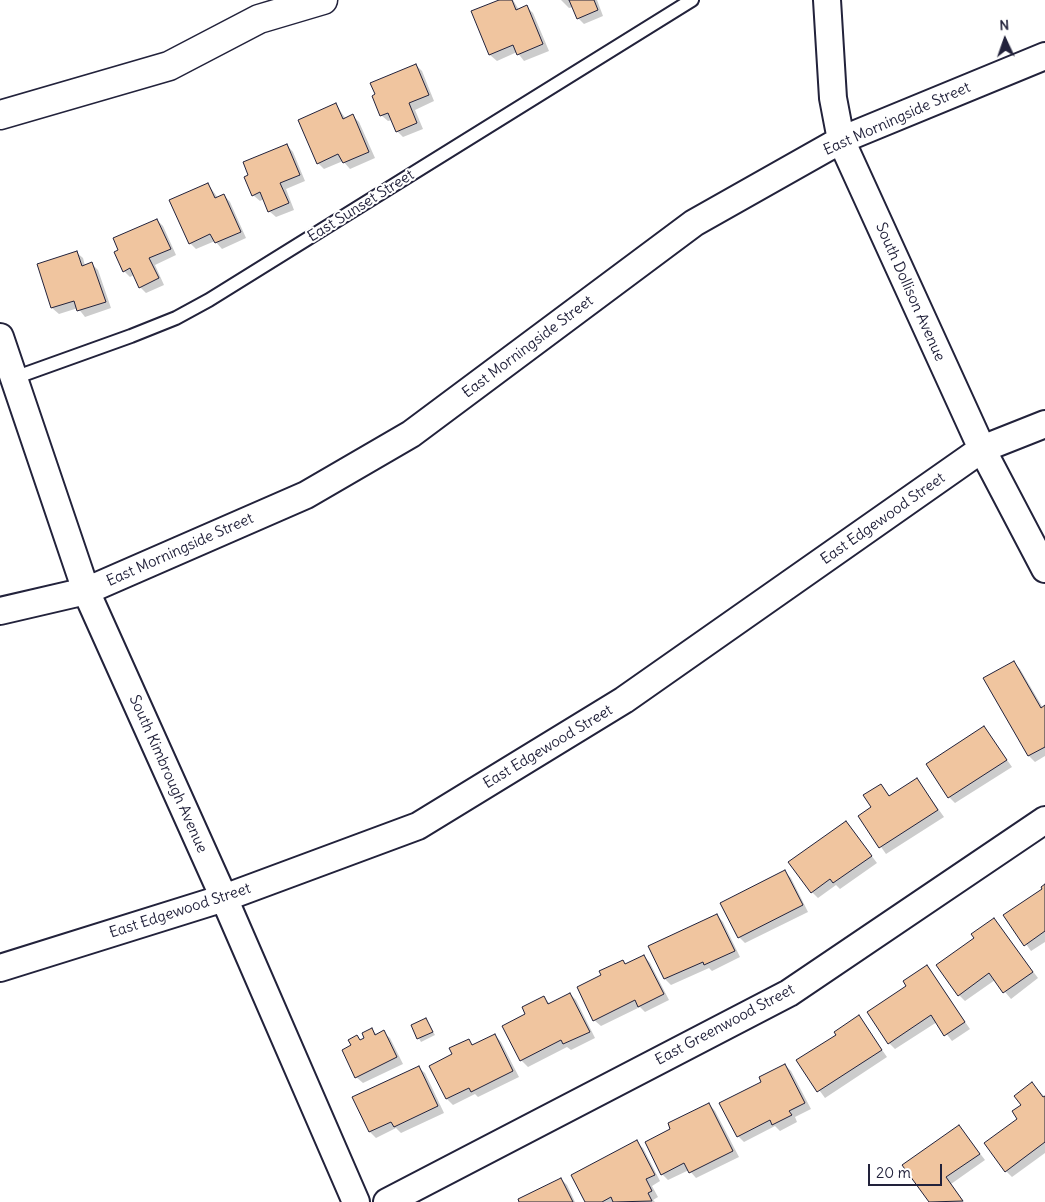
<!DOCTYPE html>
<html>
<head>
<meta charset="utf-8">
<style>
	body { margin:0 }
	#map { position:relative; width:1045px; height:1202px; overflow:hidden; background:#fff; font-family:Delius,sans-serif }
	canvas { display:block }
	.north { position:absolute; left:980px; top:15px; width:50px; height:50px; -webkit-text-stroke:4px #fff; paint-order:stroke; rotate:357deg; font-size:14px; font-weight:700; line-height:20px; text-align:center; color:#22223b }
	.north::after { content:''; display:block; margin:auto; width:18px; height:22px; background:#22223b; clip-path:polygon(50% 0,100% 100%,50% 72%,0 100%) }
	.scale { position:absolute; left:868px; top:1164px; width:74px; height:22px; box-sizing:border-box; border:2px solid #22223b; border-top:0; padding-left:6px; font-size:15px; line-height:18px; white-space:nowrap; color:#22223b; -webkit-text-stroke:4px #fff; paint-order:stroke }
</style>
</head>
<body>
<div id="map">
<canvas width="1045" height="1202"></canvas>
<div class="north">N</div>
<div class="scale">20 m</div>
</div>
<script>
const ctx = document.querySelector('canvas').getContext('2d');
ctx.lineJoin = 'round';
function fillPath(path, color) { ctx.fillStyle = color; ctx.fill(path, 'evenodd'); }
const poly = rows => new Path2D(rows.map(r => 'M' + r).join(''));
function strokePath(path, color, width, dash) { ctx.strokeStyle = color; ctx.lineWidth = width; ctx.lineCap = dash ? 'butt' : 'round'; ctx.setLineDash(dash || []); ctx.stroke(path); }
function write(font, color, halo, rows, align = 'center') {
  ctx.font = font + ' Delius,sans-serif'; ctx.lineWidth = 4; ctx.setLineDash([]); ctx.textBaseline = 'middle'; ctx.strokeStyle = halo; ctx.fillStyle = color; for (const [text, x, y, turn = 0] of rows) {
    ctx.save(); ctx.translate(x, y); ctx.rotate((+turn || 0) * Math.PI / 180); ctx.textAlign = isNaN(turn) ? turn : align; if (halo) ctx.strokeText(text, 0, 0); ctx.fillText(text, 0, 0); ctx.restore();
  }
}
const shadow = poly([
	[502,0,513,0,519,10,527,7,533,13,549,51,524,61,517,52,497,61,490,55,473,12],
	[561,0,597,0,603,16,584,24,578,18,573,7,569,8],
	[416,65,422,71,434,101,415,110,423,129,403,137,397,131,392,120,388,121,381,115],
	[336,105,346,119,353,116,359,122,375,158,350,169,343,161,324,169,318,163],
	[287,145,293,152,305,181,286,189,294,210,276,217,269,211,264,199,260,201,253,195],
	[208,184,218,198,224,195,230,202,246,238,222,249,215,241,196,249,190,243],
	[157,220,163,226,176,255,155,265,164,285,146,293,140,287,134,275,130,277,124,271],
	[76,252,83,258,85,266,92,264,98,270,111,308,85,317,78,308,59,314,52,308,38,265],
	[1014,663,1020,669,1043,708,1045,707,1045,756,1035,762,1029,756,985,679],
	[984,727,1012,767,955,803,949,797],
	[917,779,944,817,886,854,859,816,873,807,881,785,890,796],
	[846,822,877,863,840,889,836,885,818,898,812,892],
	[785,872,791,878,808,912,745,943,739,937],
	[1045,887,1045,942,1031,951,1005,915],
	[717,915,723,922,740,957,712,971,709,968,671,985,665,979,650,947],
	[994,920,1038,978,1011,999,995,980,965,1001,959,995,975,938],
	[644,956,650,963,669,1000,645,1012,640,1007,601,1026,594,1020,603,976,623,961,626,965],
	[927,967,970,1029,952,1041,937,1022,895,1049,889,1043,908,986],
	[570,994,576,1000,595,1038,571,1050,567,1047,528,1067,521,1060,527,1015,544,998,550,1004],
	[859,1017,887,1057,825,1098,798,1061,838,1035],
	[426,1019,435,1035,421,1042,412,1026],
	[372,1029,377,1035,383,1032,390,1038,403,1064,363,1083,356,1077,352,1046,357,1037,361,1041,366,1039],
	[495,1035,501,1042,519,1077,478,1097,475,1094,453,1105,447,1099,454,1055,468,1040,474,1046],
	[785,1065,791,1071,811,1109,795,1117,797,1122,780,1131,775,1126,744,1142,738,1136,763,1082],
	[418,1067,425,1073,444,1113,401,1133,396,1128,376,1138,370,1132,354,1098],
	[1032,1084,1045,1097,1045,1153,1012,1177,1006,1171,1022,1105],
	[709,1104,715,1111,739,1157,696,1178,689,1170,668,1180,662,1174,672,1129],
	[959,1126,985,1160,951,1184,964,1202,930,1202,904,1165],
	[636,1142,643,1148,660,1181,652,1186,658,1197,653,1200,655,1202,586,1202],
	[561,1179,567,1185,575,1202,521,1202]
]);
const building = poly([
	[499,0,512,0,516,10,527,5,543,44,517,55,513,45,489,55,471,11,499,0],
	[569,0,594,0,598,10,577,19,569,0],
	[416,64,429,95,409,103,417,123,396,132,388,113,380,116,372,96,375,94,370,83,416,64],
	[336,103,343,119,353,114,369,152,343,163,338,154,317,164,298,120,336,103],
	[287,144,300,175,280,183,289,203,268,212,260,192,252,196,244,177,248,175,243,162,287,144],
	[208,183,215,198,224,194,241,232,215,243,210,234,189,244,169,200,208,183],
	[157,219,171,249,149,258,159,278,139,288,130,268,123,272,114,252,118,250,113,238,157,219],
	[77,251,82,266,92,262,106,302,77,311,74,301,51,308,37,264,77,251],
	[1014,661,1041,708,1045,705,1045,747,1028,756,983,678,1014,661],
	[984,726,1007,760,948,798,926,764,984,726],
	[917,778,938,810,879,848,858,816,871,807,863,795,881,784,889,796,917,778],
	[846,821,872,856,833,883,830,879,811,893,788,862,846,821],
	[785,870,803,905,738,938,720,903,785,870],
	[1045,884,1045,931,1024,946,1003,915,1042,889,1041,887,1045,884],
	[717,914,735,951,704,965,703,962,664,979,648,946,717,914],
	[994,918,1033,972,1003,993,989,973,958,996,936,965,974,938,971,934,994,918],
	[644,955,664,994,638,1007,635,1000,593,1021,577,987,601,975,599,971,623,960,625,964,644,955],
	[927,965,965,1022,944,1036,931,1015,888,1044,867,1012,906,986,903,981,927,965],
	[570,993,590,1032,563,1044,561,1040,520,1061,502,1026,525,1014,522,1007,544,996,548,1004,570,993],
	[859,1015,882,1050,817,1092,796,1060,836,1035,834,1032,859,1015],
	[426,1018,433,1032,417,1039,411,1025,426,1018],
	[372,1028,375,1035,384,1030,397,1057,355,1078,342,1050,351,1045,348,1040,357,1035,360,1040,364,1038,362,1033,372,1028],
	[495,1034,513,1071,471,1092,469,1088,446,1099,429,1066,452,1054,449,1048,469,1039,472,1045,495,1034],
	[785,1064,805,1103,789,1111,792,1115,772,1125,770,1120,737,1137,719,1103,761,1082,759,1077,785,1064],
	[419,1066,438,1106,394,1127,391,1122,369,1132,352,1097,419,1066],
	[1032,1082,1043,1097,1045,1096,1045,1142,1005,1172,984,1143,1017,1119,1012,1111,1021,1105,1014,1096,1032,1082],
	[709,1103,733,1151,689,1173,684,1163,661,1175,645,1142,670,1129,668,1123,709,1103],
	[959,1125,980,1154,946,1177,963,1201,929,1202,902,1165,959,1125],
	[637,1140,655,1175,646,1179,652,1191,648,1193,652,1201,613,1202,611,1197,602,1202,585,1202,571,1175,637,1140],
	[561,1178,573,1202,519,1202,518,1199,561,1178]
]);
const lane = poly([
	[14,378,131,336,176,318,209,300,692,0]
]);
const street = poly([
	[827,0,833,98,841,140,982,449,1045,569],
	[0,337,86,591,224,898,356,1202],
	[0,611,86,591,306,495,411,434,694,223,841,140,1045,56],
	[0,968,224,898,418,826,624,700,982,449,1045,424],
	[387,1202,789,993,1045,820]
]);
const secondary = poly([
	[0,115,169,66,259,19,323,0]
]);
const streetNames = [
	["East Morningside Street",897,119,-24],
	["East Sunset Street",361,206,-32],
	["South Dollison Avenue",910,292,66],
	["East Morningside Street",528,347,-37],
	["East Edgewood Street",883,519,-35],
	["East Morningside Street",180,550,-24],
	["East Edgewood Street",548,747,-31],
	["South Kimbrough Avenue",168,774,66],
	["East Edgewood Street",180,911,-18],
	["East Greenwood Street",725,1025,-28]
];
fillPath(shadow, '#0003');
fillPath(building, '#f0c59f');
strokePath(building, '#22223b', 1);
strokePath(lane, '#22223b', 16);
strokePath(street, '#22223b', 30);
strokePath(secondary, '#22223b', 31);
strokePath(lane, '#fff', 12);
strokePath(street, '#fff', 26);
strokePath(secondary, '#fff', 28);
write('15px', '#22223b', '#fff', streetNames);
</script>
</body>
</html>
